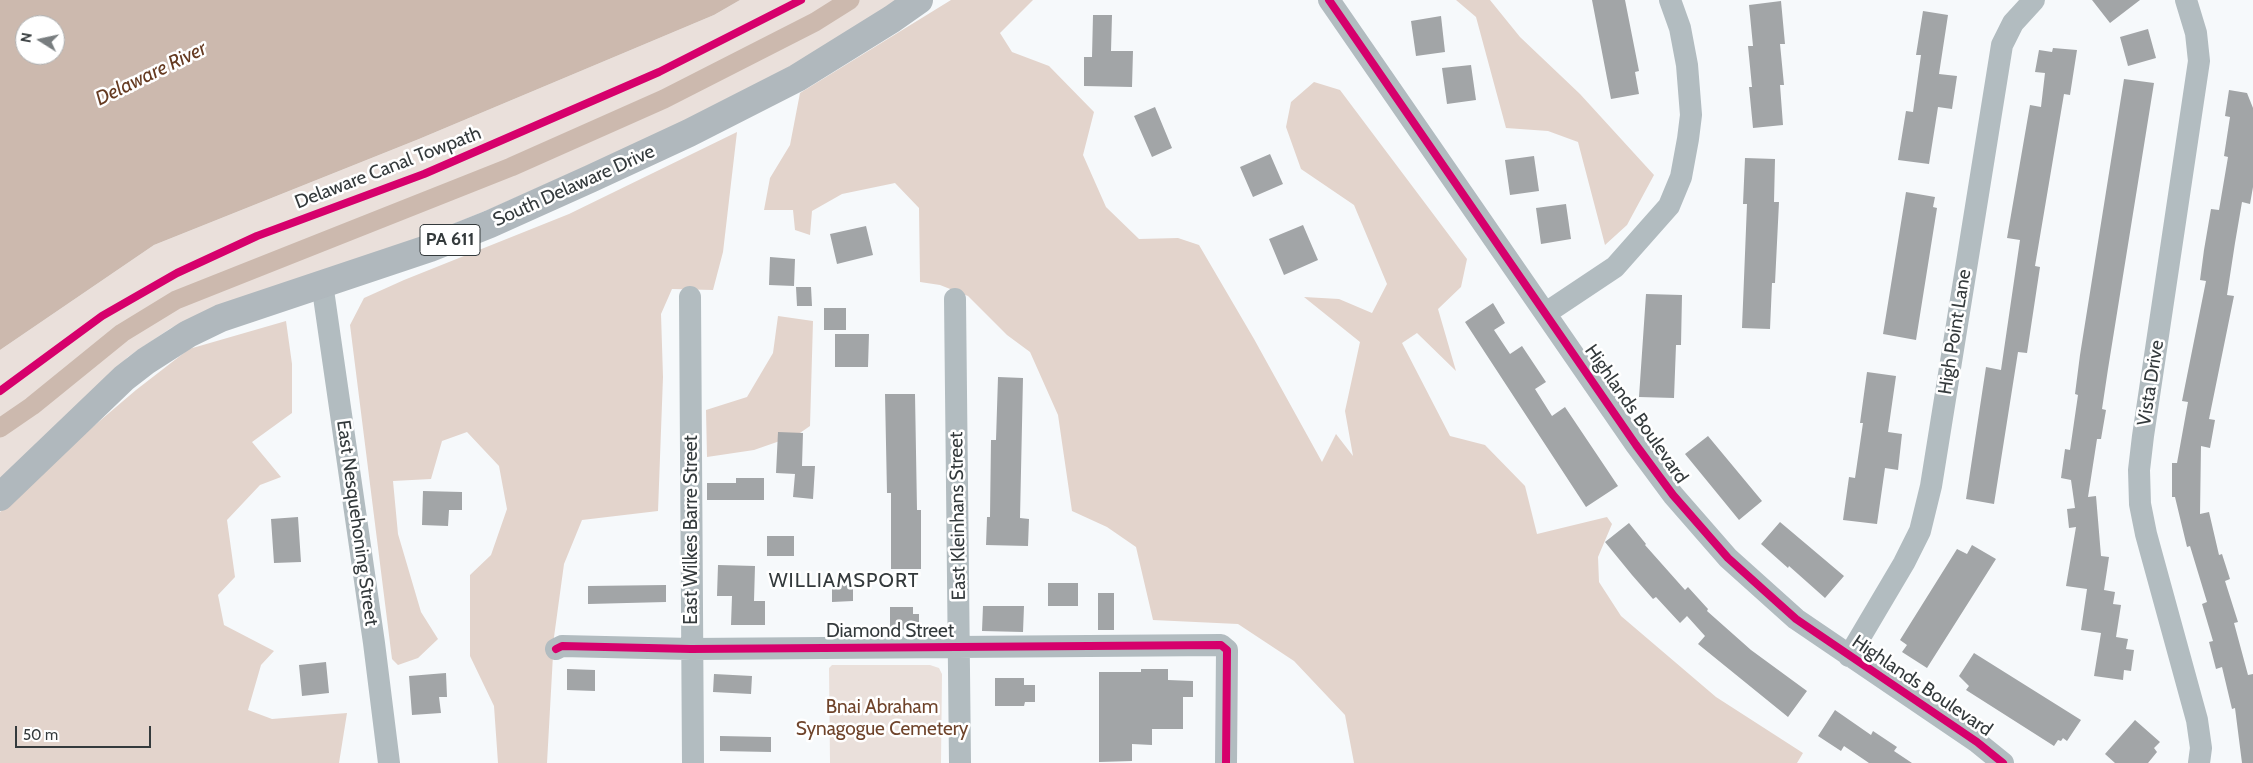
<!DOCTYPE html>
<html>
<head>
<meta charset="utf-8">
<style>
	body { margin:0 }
	#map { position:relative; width:2253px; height:763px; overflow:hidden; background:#f6f9fb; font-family:Cabin,sans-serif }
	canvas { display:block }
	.north { position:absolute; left:15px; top:15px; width:50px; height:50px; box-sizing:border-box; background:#fff; border:1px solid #aeb0b1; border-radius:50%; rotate:280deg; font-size:14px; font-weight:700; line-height:20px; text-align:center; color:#343a3c }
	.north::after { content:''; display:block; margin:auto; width:18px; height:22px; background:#787d7f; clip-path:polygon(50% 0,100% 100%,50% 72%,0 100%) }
	.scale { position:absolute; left:15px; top:726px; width:136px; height:22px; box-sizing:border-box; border:2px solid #343a3c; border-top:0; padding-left:6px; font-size:15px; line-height:18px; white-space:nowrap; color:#343a3c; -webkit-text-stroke:4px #fff; paint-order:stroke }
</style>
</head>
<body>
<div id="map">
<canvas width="2253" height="763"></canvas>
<div class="north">N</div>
<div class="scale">50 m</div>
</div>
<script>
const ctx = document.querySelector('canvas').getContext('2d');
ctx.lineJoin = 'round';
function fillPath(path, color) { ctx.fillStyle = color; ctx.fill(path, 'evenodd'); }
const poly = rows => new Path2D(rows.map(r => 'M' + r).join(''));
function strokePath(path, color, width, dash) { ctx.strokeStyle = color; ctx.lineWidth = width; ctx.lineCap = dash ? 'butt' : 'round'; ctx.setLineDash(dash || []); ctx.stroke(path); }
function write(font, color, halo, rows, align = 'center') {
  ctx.font = font + ' Cabin,sans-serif'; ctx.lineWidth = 5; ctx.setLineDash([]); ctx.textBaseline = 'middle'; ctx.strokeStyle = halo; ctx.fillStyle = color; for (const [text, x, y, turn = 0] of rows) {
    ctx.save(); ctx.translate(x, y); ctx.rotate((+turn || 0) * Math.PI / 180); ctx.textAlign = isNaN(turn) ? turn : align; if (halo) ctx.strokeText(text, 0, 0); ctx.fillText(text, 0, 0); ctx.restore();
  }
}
const green = poly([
	[740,0,900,0,779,74,678,125,490,209,391,249,237,300,171,328,128,357,0,479,0,350,154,245,419,139,714,15],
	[832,665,930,665,939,668,942,674,941,763,830,763,829,668]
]);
const forest = poly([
	[951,0,1033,0,1000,33,1012,52,1049,66,1094,112,1083,155,1106,207,1139,239,1178,238,1199,245,1254,339,1322,462,1336,434,1353,456,1345,411,1360,342,1304,297,1339,299,1372,313,1387,284,1354,205,1301,169,1286,127,1291,102,1314,82,1340,90,1467,259,1461,287,1438,309,1456,371,1417,333,1402,343,1450,436,1485,445,1525,486,1537,534,1607,517,1612,524,1598,557,1599,582,1621,616,1716,697,1803,753,1797,763,1354,763,1345,715,1294,661,1238,624,1153,620,1136,547,1107,527,1072,511,1058,415,1030,352,1007,335,968,296,940,285,920,282,919,208,895,183,842,194,812,211,810,235,795,230,793,210,764,210,770,178,790,145,800,93],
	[1456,0,1490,0,1520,37,1580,94,1654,175,1627,225,1605,245,1578,142,1548,131,1506,128,1476,17],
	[737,132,723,252,713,290,672,289,661,314,663,377,658,511,582,520,564,564,554,637,547,763,498,763,494,706,470,656,470,575,491,555,507,509,499,466,467,432,442,441,431,479,393,481,398,534,421,612,438,639,418,658,398,665,392,659,350,325,364,298,404,280,569,214],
	[778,316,813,321,810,426,797,435,754,450,707,457,706,410,747,397,773,353],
	[286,321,292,364,292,413,252,442,281,477,260,485,227,520,235,577,218,595,224,625,274,651,261,665,248,710,272,719,347,713,339,763,0,763,0,512,48,465,136,390,189,349]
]);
const water = poly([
	[0,0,740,0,714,15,419,139,154,245,0,350],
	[25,25,55,25,55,55,25,55]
]);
const canal = poly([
	[0,428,32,406,122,333,176,300,511,167,664,99,815,22,850,0]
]);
const building = poly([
	[1592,0,1625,0,1639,71,1635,72,1639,94,1611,99],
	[2092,0,2140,0,2110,23],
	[1781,1,1785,44,1780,44,1784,85,1780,85,1783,125,1753,128,1749,87,1752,87,1748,46,1753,46,1749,5],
	[1923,11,1948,15,1939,74,1957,76,1952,109,1938,107,1929,164,1898,160,1906,111,1913,112,1921,55,1916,55],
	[1093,15,1112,15,1111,51,1133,51,1132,87,1084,86,1084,57,1092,57],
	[1441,16,1445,52,1416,56,1411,21],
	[2148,29,2156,58,2128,66,2120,37],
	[2053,48,2077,50,2070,95,2064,94,2035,266,2040,267,2027,353,2018,352,1994,504,1966,499,1986,367,2001,370,2020,240,2007,238,2030,105,2041,107,2045,73,2035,72,2039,50,2052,52],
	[1471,65,1476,100,1447,104,1442,68],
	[2124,79,2154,83,2108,369,2102,409,2106,410,2101,439,2097,439,2088,497,2096,496,2101,556,2109,557,2104,590,2115,592,2113,604,2121,605,2116,637,2128,639,2126,649,2134,650,2131,671,2124,670,2123,680,2094,676,2101,633,2081,630,2087,589,2066,586,2076,527,2069,528,2067,509,2075,508,2071,480,2061,478,2065,449,2070,450,2078,395,2075,394,2080,355],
	[2229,90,2247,93,2253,108,2253,187,2250,204,2242,202,2235,243,2227,295,2234,296,2209,419,2215,420,2210,448,2201,446,2200,514,2209,512,2219,555,2222,554,2230,579,2225,581,2238,622,2234,623,2248,675,2253,674,2253,763,2242,763,2235,708,2232,709,2222,667,2216,669,2209,642,2213,641,2202,604,2207,602,2190,546,2187,547,2175,497,2172,497,2172,463,2177,463,2188,402,2182,401,2206,281,2200,280,2204,250,2211,209,2219,210,2228,157,2224,156,2230,117,2225,116],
	[1155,107,1172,148,1152,157,1134,116],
	[1270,154,1283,184,1253,197,1240,167],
	[1534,156,1539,191,1510,195,1505,160],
	[1745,158,1775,159,1774,202,1779,202,1775,283,1772,283,1770,329,1742,328,1747,204,1743,204],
	[1906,192,1935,197,1933,207,1937,208,1916,340,1883,334],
	[1566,204,1571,239,1541,244,1536,208],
	[1303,225,1318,260,1284,275,1269,239],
	[866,226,873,255,837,264,830,234],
	[770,257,795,259,794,286,769,285],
	[796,287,811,287,812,306,797,306],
	[1646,294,1682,295,1681,345,1676,345,1674,398,1639,397],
	[1493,303,1505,323,1494,330,1510,354,1522,346,1546,382,1535,389,1552,416,1565,407,1618,486,1586,507,1465,322],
	[824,308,846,308,846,330,824,330],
	[835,334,869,334,868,367,835,367],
	[1867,372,1896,376,1888,432,1902,434,1898,470,1885,468,1877,524,1843,520,1849,477,1855,478,1863,423,1860,423],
	[998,377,1023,378,1020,518,1029,519,1028,546,986,545,987,517,990,517,991,440,996,440],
	[885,394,915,394,917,510,921,510,921,569,891,569,891,493,887,493],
	[778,432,803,433,802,466,815,466,813,499,793,497,795,474,776,473],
	[1708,436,1762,501,1739,520,1685,454],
	[736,478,764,478,764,500,707,500,707,483,736,483],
	[423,491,462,492,462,510,449,510,448,526,422,525],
	[298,517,301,562,274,563,271,519],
	[1780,522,1844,576,1825,598,1789,566,1788,568,1761,544],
	[1629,523,1646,544,1645,545,1685,590,1688,587,1708,609,1707,611,1751,650,1807,691,1788,717,1698,644,1705,636,1687,616,1680,623,1656,597,1653,599,1632,575,1605,542],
	[767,536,794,536,794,556,767,556],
	[1972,545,1996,559,1927,668,1902,652,1907,645,1900,640,1957,549,1967,554],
	[718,565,755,566,754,601,765,601,765,625,731,625,732,596,717,596],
	[832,583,853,583,853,601,832,602],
	[1048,583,1078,583,1078,606,1048,606],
	[666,585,666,602,588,604,588,586],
	[1098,593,1114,593,1114,630,1098,630],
	[983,606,1024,606,1023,632,982,631],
	[890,607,913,607,913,614,919,614,919,629,890,630],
	[1974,653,2081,720,2067,741,2063,738,2061,741,2058,740,2054,746,1966,690,1969,686,1959,676],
	[326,662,329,693,302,696,299,665],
	[567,669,595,670,595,691,567,690],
	[1141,669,1168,669,1168,680,1193,681,1193,697,1183,697,1183,729,1152,729,1152,745,1132,744,1132,761,1099,762,1099,672,1141,672],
	[446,673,447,697,439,697,441,713,412,715,409,676],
	[714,674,752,676,751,694,713,692],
	[995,678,1024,678,1024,685,1035,685,1035,702,1025,702,1024,706,995,706],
	[1835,710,1871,735,1873,731,1897,747,1894,751,1912,763,1869,763,1844,746,1841,751,1818,736],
	[2135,720,2160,742,2154,748,2157,752,2148,763,2115,763,2105,754],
	[720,736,771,737,771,752,720,751]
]);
const minor = poly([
	[1329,0,1636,445,1673,495,1728,558,1796,619,1977,742,2003,763],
	[2186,0,2196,33,2199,61,2143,436,2139,470,2140,504,2146,534,2197,720,2201,748,2199,763],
	[322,283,374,643,389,763],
	[690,297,693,763],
	[955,299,960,763],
	[1546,313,1615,267,1669,206,1681,177,1688,139,1691,115,1687,65,1680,28,1670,0],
	[556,649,562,646,691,649,1221,645,1227,650,1226,763],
	[1849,656,1904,563,1920,531,1931,486,2002,45,2013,23,2034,0]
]);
const highway = poly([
	[0,497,124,378,146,361,188,334,221,318,430,248,490,224,590,179,689,133,797,78,892,19,919,0]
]);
const cycleway = poly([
	[1329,0,1636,445,1673,495,1728,558,1796,619,1977,742,2003,763],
	[0,391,102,316,177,273,257,236,424,174,659,72,801,0],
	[556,649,562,646,691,649,1221,645,1227,650,1226,763]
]);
const shields = [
	[450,240,60]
];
const shieldNames = [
	["PA 611",450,240]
];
const streetNames = [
	["Delaware Canal Towpath",388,168,-21],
	["South Delaware Drive",574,186,-24],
	["High Point Lane",1955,332,-81],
	["Vista Drive",2151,383,-81],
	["Highlands Boulevard",1636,414,55],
	["East Kleinhans Street",958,516,-91],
	["East Nesquehoning Street",357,523,82],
	["East Wilkes Barre Street",691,530,-90],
	["Diamond Street",890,631],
	["Highlands Boulevard",1922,686,34]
];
const parkNames = [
	["Bnai Abraham",882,707],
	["Synagogue Cemetery",882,729]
];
const waterNames = [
	["Delaware River",151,74,-26]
];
const neighbourhoodNames = [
	["WILLIAMSPORT",844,581]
];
fillPath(green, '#eae0db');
fillPath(forest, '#e3d4cc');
fillPath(water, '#ccb9ae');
strokePath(canal, '#ccb9ae', 19);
fillPath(building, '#a2a5a7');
strokePath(minor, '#b2bcc0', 22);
strokePath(highway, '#b0b8bd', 28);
strokePath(cycleway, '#d6006c', 8);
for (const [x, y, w] of shields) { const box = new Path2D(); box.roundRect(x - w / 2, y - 15.5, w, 31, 4); ctx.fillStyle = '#fff'; ctx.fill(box); strokePath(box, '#343a3c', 1); }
write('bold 18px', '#343a3c', null, shieldNames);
write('19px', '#343a3c', '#fff', streetNames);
write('19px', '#6f442b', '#fff', parkNames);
write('italic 20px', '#653a21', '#fff', waterNames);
ctx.letterSpacing = '1px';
write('20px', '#343a3c', '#fff', neighbourhoodNames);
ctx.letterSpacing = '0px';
</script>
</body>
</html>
